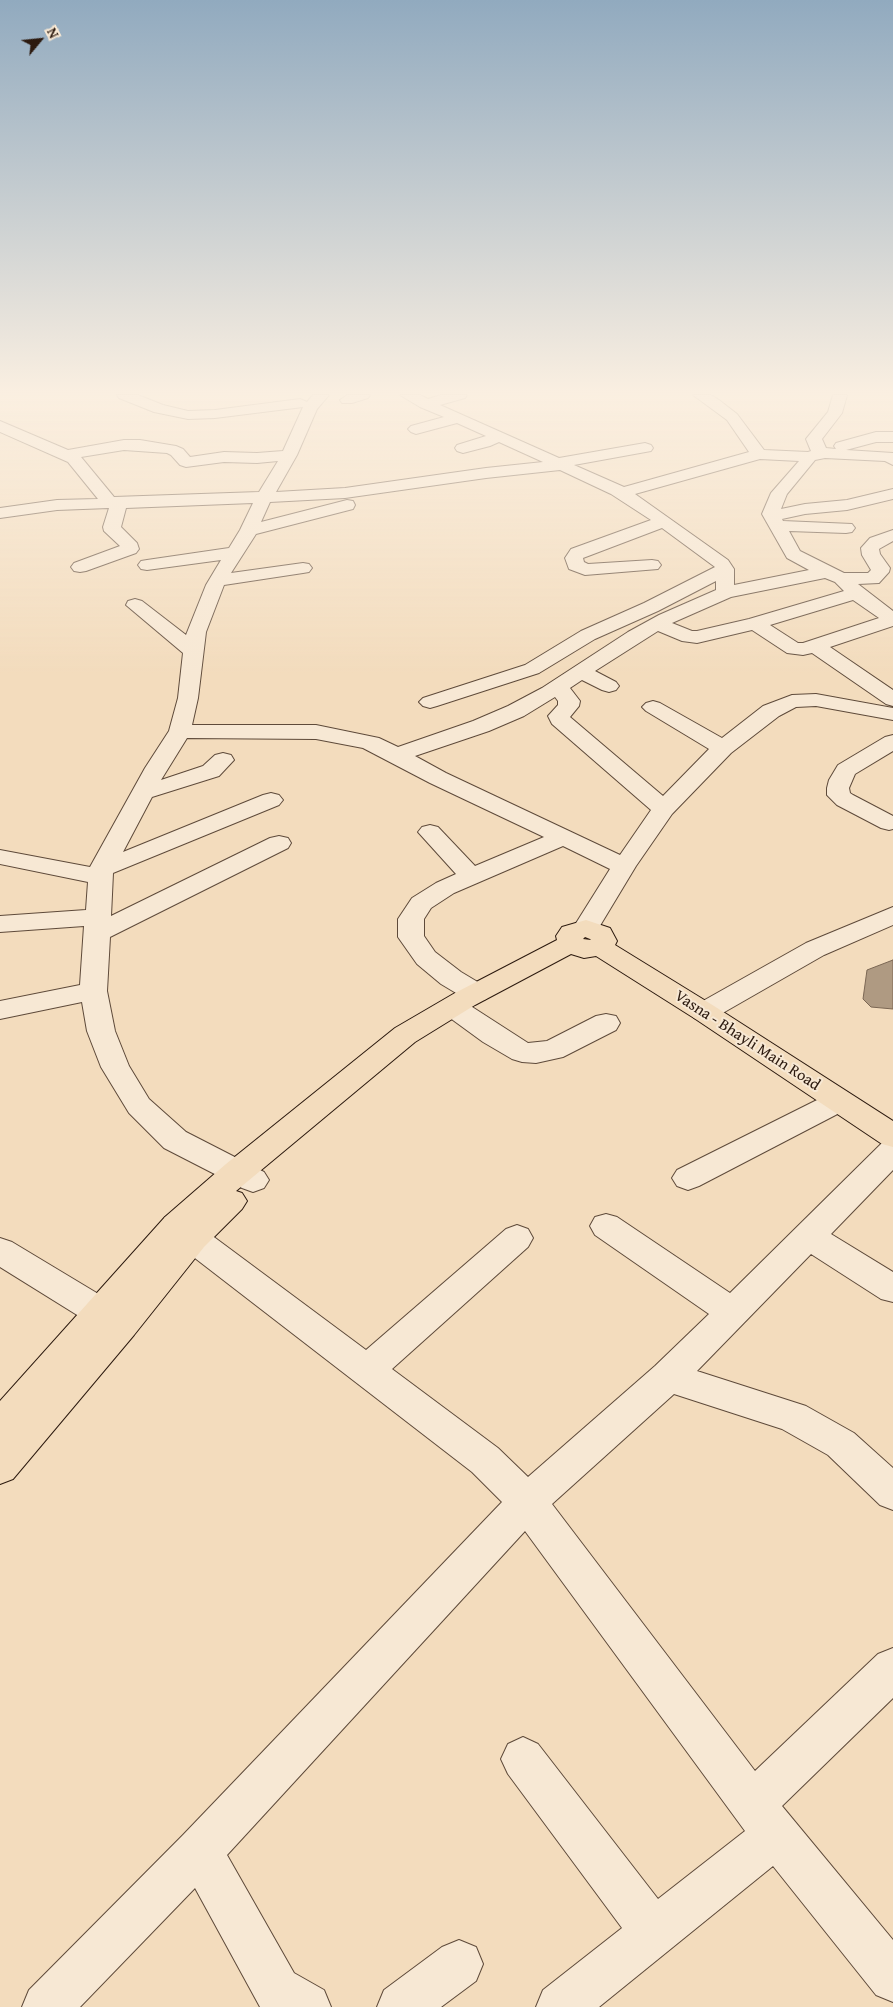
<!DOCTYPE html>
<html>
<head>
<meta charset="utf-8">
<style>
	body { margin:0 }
	#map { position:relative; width:893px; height:2007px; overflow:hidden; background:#f3dcbd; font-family:"Gentium Book Plus",serif }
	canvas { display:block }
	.north { position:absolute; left:15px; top:15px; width:50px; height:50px; -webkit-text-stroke:4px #f7e8d4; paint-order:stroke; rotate:62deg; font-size:14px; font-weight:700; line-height:20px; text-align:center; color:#2c1a0f }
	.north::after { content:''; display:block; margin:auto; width:18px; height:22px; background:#2c1a0f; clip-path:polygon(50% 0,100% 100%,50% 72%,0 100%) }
</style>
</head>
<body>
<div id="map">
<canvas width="893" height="2007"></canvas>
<div class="north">N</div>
</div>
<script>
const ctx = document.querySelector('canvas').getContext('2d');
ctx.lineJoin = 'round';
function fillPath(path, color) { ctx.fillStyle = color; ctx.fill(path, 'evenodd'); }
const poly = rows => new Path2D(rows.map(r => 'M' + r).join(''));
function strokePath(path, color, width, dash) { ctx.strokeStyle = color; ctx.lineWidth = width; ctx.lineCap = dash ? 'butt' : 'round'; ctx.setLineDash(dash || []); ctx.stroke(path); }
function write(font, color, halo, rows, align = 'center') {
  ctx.font = font + ' "Gentium Book Plus",serif'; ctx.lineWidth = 4; ctx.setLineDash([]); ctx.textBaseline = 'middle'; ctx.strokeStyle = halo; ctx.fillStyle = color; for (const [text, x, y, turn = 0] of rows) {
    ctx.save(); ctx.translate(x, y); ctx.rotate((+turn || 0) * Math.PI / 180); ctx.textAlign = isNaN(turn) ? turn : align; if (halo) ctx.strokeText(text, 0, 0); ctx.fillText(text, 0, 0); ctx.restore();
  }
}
const water = poly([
	[893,960,893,1009,871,1007,863,999,867,970,893,960]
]);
const minor = poly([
	[117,395,138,395,163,405,188,411,215,410,300,399,307,402,313,395,329,395,317,409,297,455,276,492,345,488,486,468,543,462,499,442,490,446,463,453,457,451,455,448,457,445,486,436,457,423,416,434,411,432,408,429,411,426,444,417,420,407,400,395,420,395,428,399,441,395,467,395,465,398,440,405,559,458,645,443,651,445,653,448,651,451,574,465,624,487,749,452,727,420,693,395,711,395,719,400,737,414,764,450,808,452,811,451,806,439,828,412,833,395,847,395,842,413,822,439,826,448,836,449,834,446,836,443,876,432,893,432,893,442,876,442,846,450,893,453,893,465,885,461,825,458,815,460,787,494,781,509,805,504,847,500,893,489,893,499,847,510,805,514,782,519,783,521,852,524,855,528,852,532,846,533,789,531,800,551,844,573,868,573,871,570,862,555,861,548,870,538,893,530,893,541,879,549,880,554,890,568,889,572,879,583,858,584,893,611,893,626,830,647,893,690,893,706,886,704,812,653,803,655,787,653,752,630,697,643,682,641,658,631,595,671,616,682,619,686,616,690,609,692,602,690,582,680,570,688,580,701,579,706,570,717,663,796,709,749,646,711,642,707,646,703,653,701,660,703,722,738,763,706,792,695,816,694,893,708,893,720,816,706,796,707,779,716,731,753,672,814,636,866,595,934,586,936,577,934,573,928,610,869,563,846,454,893,431,908,424,919,424,936,435,952,461,972,486,987,490,993,486,999,476,1002,466,999,441,984,417,964,398,937,398,919,412,898,436,883,456,874,418,832,422,827,430,825,438,827,475,866,544,837,430,783,363,748,316,739,187,738,161,780,203,766,215,755,223,753,231,755,234,760,219,776,152,797,123,852,263,795,271,793,279,795,283,800,279,805,113,873,111,916,270,838,279,836,288,838,291,843,288,848,110,937,107,991,115,1031,129,1066,149,1099,186,1132,264,1172,269,1180,264,1188,253,1192,242,1188,164,1148,129,1113,101,1067,87,1031,82,1002,0,1019,0,1001,80,985,84,926,0,932,0,916,86,910,88,882,0,864,0,850,90,867,145,768,169,731,178,698,183,653,126,605,128,601,135,599,142,601,186,635,206,585,221,560,147,570,141,569,138,565,141,561,147,560,229,548,240,530,253,503,126,508,121,527,137,543,139,549,136,553,86,571,80,572,74,571,71,567,74,563,120,546,104,531,103,527,109,508,57,510,0,518,0,508,57,500,98,499,68,462,0,432,0,421,68,450,124,440,140,440,176,446,183,449,190,457,224,452,257,453,283,451,303,407,215,418,188,419,154,412,119,398,117,395],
	[124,450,167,453,171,455,180,465,186,467,224,462,257,463,278,461,259,492,114,497,81,457,124,450],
	[760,459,799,461,771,493,762,514,787,558,809,570,734,585,734,569,728,560,635,494,760,459],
	[560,470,611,494,651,520,571,549,565,558,569,569,585,575,658,569,661,565,658,561,652,560,588,564,584,562,583,558,662,528,715,567,644,603,581,631,525,665,423,698,419,702,423,706,430,708,437,706,539,673,595,639,658,611,716,581,716,590,659,615,628,632,542,688,508,706,473,721,398,747,379,738,316,725,192,725,198,698,206,632,224,585,303,573,309,572,312,568,309,564,303,563,231,573,256,534,353,509,355,505,353,501,347,500,261,522,270,502,345,498,486,478,560,470],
	[825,578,835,582,844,591,749,619,697,631,692,631,672,623,731,597,825,578],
	[853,600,879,618,803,643,798,643,770,625,853,600],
	[555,697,558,701,558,705,548,716,552,724,651,810,620,855,446,773,415,756,489,731,524,716,555,697],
	[347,395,370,395,368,398,352,403,342,403,340,400,347,395],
	[893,735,893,751,855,774,849,788,850,793,853,795,893,816,893,829,889,830,881,828,837,805,827,795,827,788,829,780,838,765,885,737,893,735],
	[893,907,893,925,824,955,714,1018,704,1021,694,1018,690,1012,694,1006,806,943,893,907],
	[456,1000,466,1003,528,1043,547,1041,596,1016,606,1014,616,1016,620,1023,616,1030,563,1057,536,1063,522,1062,512,1059,483,1042,446,1015,442,1009,446,1003,456,1000],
	[839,1091,849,1094,854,1101,849,1108,699,1186,688,1190,677,1186,672,1178,677,1170,829,1094,839,1091],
	[893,1140,893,1170,831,1234,893,1272,893,1302,881,1299,811,1254,697,1371,806,1406,854,1433,893,1468,893,1510,880,1505,828,1455,782,1429,674,1394,552,1504,755,1771,878,1654,893,1648,893,1698,782,1806,893,1940,893,2002,876,1995,773,1866,599,2007,536,2007,543,1990,622,1928,508,1774,501,1759,508,1744,523,1737,538,1744,658,1899,745,1831,525,1531,227,1855,294,1973,324,1990,331,2007,260,2007,195,1888,80,2007,22,2007,29,1990,183,1835,502,1502,472,1472,165,1235,160,1226,165,1217,176,1214,187,1217,366,1350,506,1229,517,1225,528,1229,533,1238,528,1247,392,1369,498,1448,528,1477,655,1366,709,1314,595,1235,590,1226,595,1217,606,1214,617,1217,730,1293,882,1143,893,1140],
	[0,1238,12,1242,130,1313,135,1323,130,1333,118,1337,106,1333,0,1267,0,1238],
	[459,1940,476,1947,483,1964,476,1981,441,2007,377,2007,384,1990,442,1947,459,1940]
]);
const major = poly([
	[586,920,610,928,617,941,615,945,714,1006,893,1121,893,1147,882,1144,694,1018,596,956,584,958,571,954,475,1005,415,1042,236,1191,242,1193,247,1201,242,1209,204,1247,134,1335,13,1479,0,1484,0,1401,165,1217,226,1164,395,1028,455,993,557,940,556,936,562,927,586,920],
	[585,937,590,939,591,940,583,939,585,937]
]);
const streetNames = [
	["Vasna - Bhayli Main Road",747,1041,33]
];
fillPath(water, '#af9a82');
strokePath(water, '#7b6754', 1);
strokePath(minor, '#5e4a3a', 2);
strokePath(major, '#2c1a0f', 2);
fillPath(minor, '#f7e8d4');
fillPath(major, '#f3dcbd');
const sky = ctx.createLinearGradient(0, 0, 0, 676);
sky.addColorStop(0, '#91aabf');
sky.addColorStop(0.58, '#faefe1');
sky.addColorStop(1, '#faefe100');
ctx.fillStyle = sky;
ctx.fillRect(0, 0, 893, 676);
write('16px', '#2c1a0f', '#f7e8d4', streetNames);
</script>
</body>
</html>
